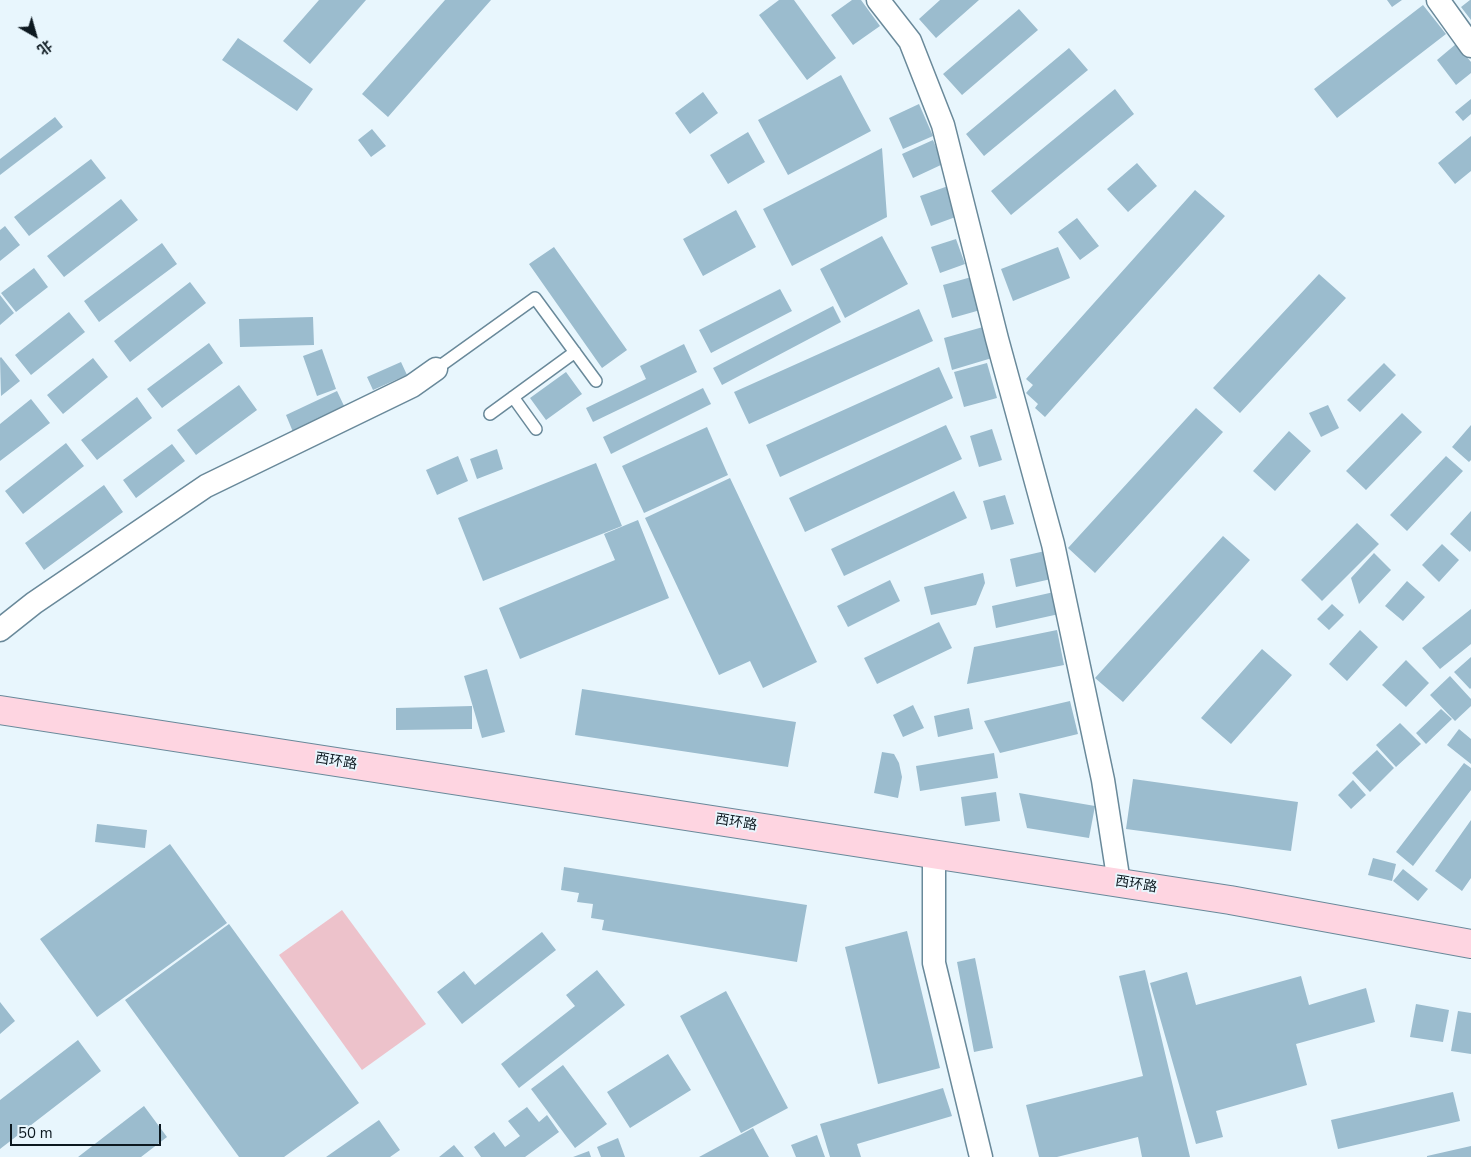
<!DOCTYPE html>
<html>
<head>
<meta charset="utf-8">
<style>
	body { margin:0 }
	#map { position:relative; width:1471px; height:1157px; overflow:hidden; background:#e8f6fd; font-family:"Nunito Sans","Noto Sans SC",sans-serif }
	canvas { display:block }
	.north { position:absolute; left:10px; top:10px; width:50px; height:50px; -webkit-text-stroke:4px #e8f6fd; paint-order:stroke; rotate:142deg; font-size:14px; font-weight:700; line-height:20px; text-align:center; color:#0d1920 }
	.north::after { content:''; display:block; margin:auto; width:18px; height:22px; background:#0d1920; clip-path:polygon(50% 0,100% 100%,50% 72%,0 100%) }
	.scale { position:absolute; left:10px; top:1124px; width:151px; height:22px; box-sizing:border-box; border:2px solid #0d1920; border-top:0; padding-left:6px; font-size:15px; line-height:18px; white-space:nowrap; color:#0d1920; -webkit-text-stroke:4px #e8f6fd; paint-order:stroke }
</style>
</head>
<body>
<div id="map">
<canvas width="1471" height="1157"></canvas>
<div class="north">北</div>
<div class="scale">50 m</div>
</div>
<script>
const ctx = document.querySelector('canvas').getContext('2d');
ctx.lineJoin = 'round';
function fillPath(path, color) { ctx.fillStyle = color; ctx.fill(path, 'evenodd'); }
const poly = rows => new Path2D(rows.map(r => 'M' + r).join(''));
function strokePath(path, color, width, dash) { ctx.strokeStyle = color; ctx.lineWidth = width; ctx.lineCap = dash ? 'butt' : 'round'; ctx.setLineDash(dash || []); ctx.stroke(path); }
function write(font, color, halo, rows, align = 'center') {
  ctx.font = font + ' "Nunito Sans","Noto Sans SC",sans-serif'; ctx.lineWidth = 4; ctx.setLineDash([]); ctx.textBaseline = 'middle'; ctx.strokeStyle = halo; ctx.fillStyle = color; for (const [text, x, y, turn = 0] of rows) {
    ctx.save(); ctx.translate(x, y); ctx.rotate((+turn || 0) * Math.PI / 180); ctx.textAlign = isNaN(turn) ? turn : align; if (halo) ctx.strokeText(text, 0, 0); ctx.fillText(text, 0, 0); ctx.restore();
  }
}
const green = poly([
	[342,910,426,1024,362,1070,279,955]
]);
const building = poly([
	[319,0,366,0,310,64,283,41],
	[445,0,491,0,388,117,362,94],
	[779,0,794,0,836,58,807,80,759,15],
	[852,0,861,0,880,26,853,45,831,15],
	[940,0,979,0,936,38,919,19],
	[1387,0,1402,0,1392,7],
	[1470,0,1471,0,1471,20,1461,7],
	[1423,5,1446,34,1337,118,1314,89],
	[1019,9,1038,30,962,95,943,74],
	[238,38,313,89,297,111,222,60],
	[1456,44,1471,62,1471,73,1456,85,1437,60],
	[1069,48,1088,70,984,156,966,134],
	[841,75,871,131,788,175,758,120],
	[1115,89,1134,114,1011,215,991,191],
	[703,92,718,113,690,134,675,113],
	[1471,99,1471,114,1463,121,1455,112],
	[919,104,933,136,903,149,889,118],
	[55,117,63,127,0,175,0,159],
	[372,129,386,146,371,157,358,140],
	[748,132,765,162,728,184,710,155],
	[1471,136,1471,171,1455,184,1438,163],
	[933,140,943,164,913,178,902,154],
	[882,148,887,217,792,266,763,209],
	[91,159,106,178,29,236,14,217],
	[1137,163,1157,186,1128,212,1107,189],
	[951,185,961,215,931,226,920,196],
	[1195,190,1225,216,1045,417,1035,408,1038,404,1026,393,1033,385,1026,379],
	[121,199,138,220,64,277,47,256],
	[736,210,756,247,703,276,683,239],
	[1077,218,1099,246,1080,260,1058,232],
	[5,226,20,245,0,261,0,230],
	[882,236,908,284,845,318,820,269],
	[956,239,965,264,940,273,931,247],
	[162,243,177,264,99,322,84,301],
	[554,247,627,350,602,368,529,264],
	[1058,247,1070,278,1013,301,1001,269],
	[34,268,48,287,16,312,1,293],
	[1319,274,1346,298,1240,413,1213,388],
	[975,276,984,309,952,318,943,285],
	[190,282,206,303,130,362,114,341],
	[780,289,792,311,711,353,699,330],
	[0,295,14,313,0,325],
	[833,306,841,322,722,385,713,368],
	[919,309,933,341,749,424,734,392],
	[69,312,85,332,31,375,15,355],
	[313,317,314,345,240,347,239,319],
	[983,327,992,358,952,370,944,338],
	[209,343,223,363,162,408,147,389],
	[684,344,697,372,593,422,586,408,646,379,640,366],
	[322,349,336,389,317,396,303,356],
	[1,357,20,381,1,396,0,358],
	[93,358,108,377,63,414,47,395],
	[401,362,407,375,373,390,367,377],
	[987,363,997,398,964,407,954,372],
	[1384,363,1396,375,1360,412,1347,400],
	[939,367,953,398,780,477,766,445],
	[566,372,582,394,546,420,530,398],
	[239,385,257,410,196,455,177,430],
	[703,388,711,404,611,454,603,437],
	[337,391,345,408,293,432,286,415],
	[137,397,152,418,97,460,81,440],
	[31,399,50,423,0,461,0,424],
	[1328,405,1339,428,1321,437,1309,413],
	[1196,408,1223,432,1095,573,1068,548],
	[1402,413,1422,432,1366,490,1346,471],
	[946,425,962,459,805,532,789,498],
	[1471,425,1471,460,1469,462,1452,447],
	[707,427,728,475,644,513,622,466],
	[992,429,1002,460,979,467,970,436],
	[1289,431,1311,451,1275,491,1253,471],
	[66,443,84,466,23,514,5,491],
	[172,444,185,461,136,498,123,480],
	[497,449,503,469,477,479,470,459],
	[458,456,468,481,437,495,426,470],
	[1446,456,1463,471,1407,531,1390,515],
	[596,463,622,526,483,581,458,518],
	[730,478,817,662,763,688,750,661,719,675,645,518],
	[104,485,123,512,44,570,25,543],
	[954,491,967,518,844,576,831,549],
	[1005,495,1014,524,991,530,983,501],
	[1471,511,1471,550,1470,552,1450,534],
	[638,520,669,598,520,659,499,608,615,560,604,534],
	[1357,523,1379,544,1322,601,1301,580],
	[1223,536,1250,560,1123,702,1095,678],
	[1442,544,1459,560,1439,582,1422,565],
	[1045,551,1051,579,1016,587,1010,559],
	[1374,553,1391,570,1359,604,1351,578],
	[983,573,985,583,976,605,931,615,924,587],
	[890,580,900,601,848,627,837,606],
	[1407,581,1425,597,1403,621,1385,606],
	[1054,592,1059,614,996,628,992,606],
	[1332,604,1344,615,1329,630,1317,619],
	[1471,609,1471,644,1440,669,1422,648],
	[939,622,952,648,877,684,864,658],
	[1057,630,1064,665,967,684,974,647],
	[1360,630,1378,647,1347,681,1329,664],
	[1262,649,1292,675,1231,744,1201,718],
	[1471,657,1471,688,1470,689,1454,672],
	[1406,660,1429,683,1406,707,1382,685],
	[487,669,505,732,482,738,464,676],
	[1450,676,1471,699,1471,706,1455,721,1430,695],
	[582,689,796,722,788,767,575,735],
	[1070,701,1078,734,1000,753,984,721],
	[913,705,924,728,903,737,893,715],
	[472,706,472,729,396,730,396,708],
	[969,708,973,729,938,737,934,716],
	[1441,709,1452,719,1426,744,1416,733],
	[1400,723,1421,744,1396,767,1376,745],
	[1459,729,1471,739,1471,764,1447,745],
	[1377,750,1394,768,1370,792,1352,773],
	[882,752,894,754,899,763,902,777,898,798,874,793],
	[994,753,998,778,920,791,916,766],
	[1464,763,1471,768,1471,790,1413,866,1396,852],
	[1133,779,1298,802,1291,851,1126,829],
	[1353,780,1366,795,1351,809,1338,795],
	[996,792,1000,821,965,826,961,797],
	[1019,793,1095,806,1089,838,1027,828],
	[1471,820,1471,878,1462,891,1435,871],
	[97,824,147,830,145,848,95,842],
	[170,844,227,923,97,1017,40,939],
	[1373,858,1396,864,1392,881,1368,875],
	[564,867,807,905,797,962,602,930,604,920,591,918,593,904,577,902,579,893,561,890],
	[1403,869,1428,889,1418,901,1393,881],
	[229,924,359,1103,284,1157,239,1157,125,1000],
	[907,931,940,1068,878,1084,845,947],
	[542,932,556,950,462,1024,437,992,464,971,475,985],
	[975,958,993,1048,974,1052,957,962],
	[597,970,625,1005,519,1088,501,1064,575,1006,566,995],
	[1145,970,1190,1157,1142,1157,1138,1137,1057,1157,1039,1157,1026,1105,1143,1076,1119,976],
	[1187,972,1196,1005,1301,976,1309,1005,1366,988,1375,1022,1296,1044,1307,1085,1216,1111,1223,1137,1196,1144,1150,983],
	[726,991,788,1108,741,1133,680,1016],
	[0,1002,15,1021,0,1034],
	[1416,1004,1449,1010,1443,1042,1410,1037],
	[1458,1011,1471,1013,1471,1054,1451,1051],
	[78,1040,101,1071,0,1149,0,1100],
	[668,1054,691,1090,630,1128,607,1092],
	[563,1065,607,1124,575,1148,531,1089],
	[943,1088,952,1116,857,1144,861,1157,830,1157,820,1124],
	[1453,1092,1460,1121,1338,1149,1331,1120],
	[144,1106,167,1137,141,1157,78,1157],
	[527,1107,539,1122,547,1115,559,1132,525,1157,481,1157,474,1147,494,1132,505,1147,520,1136,508,1121],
	[379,1120,400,1150,390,1157,326,1157],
	[753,1128,769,1157,699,1157],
	[817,1135,825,1157,796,1157,791,1145],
	[618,1138,625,1157,601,1157,597,1147],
	[454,1145,464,1157,439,1157],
	[1471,1146,1471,1157,1427,1157,1427,1156],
	[589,1151,591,1157,573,1157]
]);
const lane = poly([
	[436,369,535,298,596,381],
	[513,397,536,429],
	[490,414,575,352]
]);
const street = poly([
	[878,0,910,41,943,125,997,339,1053,544,1103,780,1119,883],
	[1438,0,1471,46],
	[0,630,34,603,206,486,412,386,436,369],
	[934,854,934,963,981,1157]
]);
const secondary = poly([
	[0,710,1230,900,1471,944]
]);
const streetNames = [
	["西环路",336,762,9],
	["西环路",736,823,9],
	["西环路",1136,885,9]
];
fillPath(green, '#edc2cb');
fillPath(building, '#9bbcce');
strokePath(lane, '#69899a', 14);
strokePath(street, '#69899a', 25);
strokePath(secondary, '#69899a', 30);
strokePath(lane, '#fff', 11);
strokePath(street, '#fff', 22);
strokePath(secondary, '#fed5e1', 28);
write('14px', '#0d1920', '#e8f6fd', streetNames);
</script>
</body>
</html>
